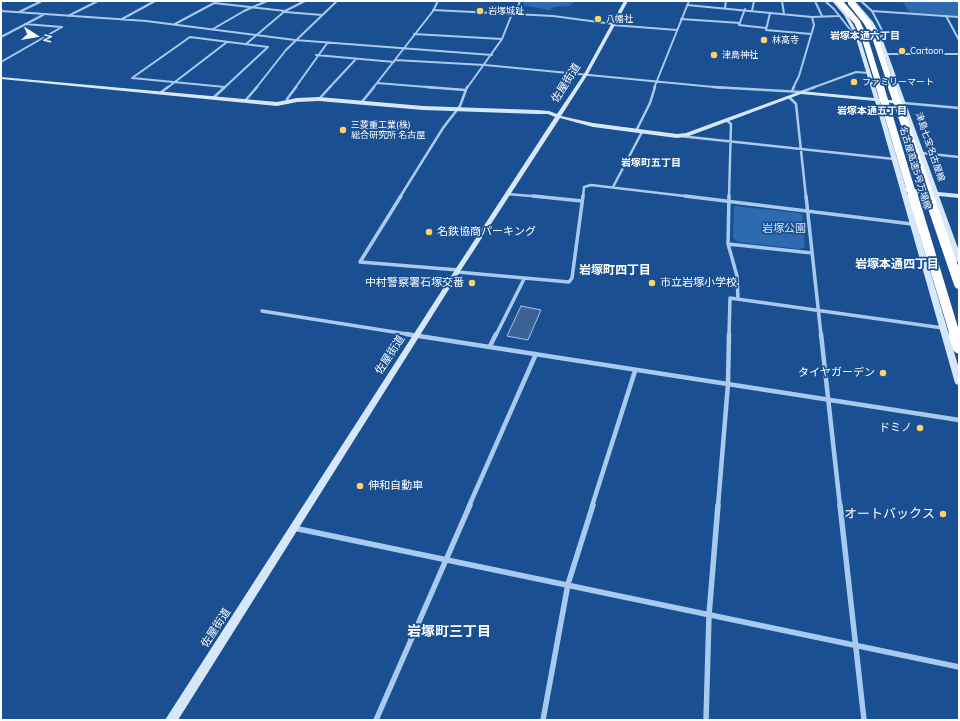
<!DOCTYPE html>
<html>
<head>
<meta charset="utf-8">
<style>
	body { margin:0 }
	#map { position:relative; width:960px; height:721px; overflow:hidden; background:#1a5091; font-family:Mulish,sans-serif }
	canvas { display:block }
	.frame { position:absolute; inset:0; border:2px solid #fff; pointer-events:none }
	.north { position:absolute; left:16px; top:16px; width:40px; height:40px; -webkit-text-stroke:3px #1a5091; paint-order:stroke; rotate:102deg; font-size:11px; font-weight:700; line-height:16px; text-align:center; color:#fff }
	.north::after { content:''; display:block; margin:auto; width:14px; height:18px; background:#fff; clip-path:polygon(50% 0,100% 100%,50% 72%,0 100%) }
</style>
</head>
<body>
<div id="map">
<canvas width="960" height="721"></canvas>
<div class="frame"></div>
<div class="north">N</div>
</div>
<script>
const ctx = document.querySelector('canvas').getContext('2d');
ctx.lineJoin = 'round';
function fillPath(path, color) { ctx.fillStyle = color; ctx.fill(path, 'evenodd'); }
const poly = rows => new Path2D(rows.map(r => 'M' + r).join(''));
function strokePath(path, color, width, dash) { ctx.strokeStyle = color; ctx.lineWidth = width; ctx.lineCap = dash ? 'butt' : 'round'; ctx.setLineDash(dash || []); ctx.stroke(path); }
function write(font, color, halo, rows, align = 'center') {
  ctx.font = font + ' Mulish,"Noto Sans JP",sans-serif'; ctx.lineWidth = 3.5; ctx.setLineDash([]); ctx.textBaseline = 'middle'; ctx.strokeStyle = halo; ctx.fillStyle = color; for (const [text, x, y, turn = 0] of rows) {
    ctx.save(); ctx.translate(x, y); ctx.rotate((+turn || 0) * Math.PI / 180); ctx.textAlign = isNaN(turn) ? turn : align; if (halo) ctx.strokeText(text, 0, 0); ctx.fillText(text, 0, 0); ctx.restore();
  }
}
const green = poly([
	[525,1,562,2,574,1,570,6,554,7,549,10,523,5],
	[902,1,959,1,959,16,909,12],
	[734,206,799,213,802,215,805,247,800,249,738,242,733,238]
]);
const water = poly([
	[521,306,541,310,528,340,507,336,521,306]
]);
const streetFar4 = poly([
	[782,1,784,14],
	[815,1,822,16],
	[825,1,834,9,852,32,857,35],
	[861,1,872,11],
	[214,3,285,11],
	[687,5,812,17,839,16],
	[725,8,726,1],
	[745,9,739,25,766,28],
	[433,10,553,16,613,24],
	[1,11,146,21,295,40,492,55],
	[752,11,754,1],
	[19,12,42,1],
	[285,12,322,15],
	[770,13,766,30,811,34],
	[515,14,520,1],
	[68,16,98,1],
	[946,16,959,40],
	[122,19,155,1],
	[681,19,740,23],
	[175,24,216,2],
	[612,25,677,30],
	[213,29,244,11,267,1],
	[414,34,502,39],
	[1,37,43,15],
	[190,37,268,47,225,87,132,78,190,37],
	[880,38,884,34,872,11,959,17],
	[246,44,285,11,305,1],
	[886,54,959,54],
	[316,55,394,62],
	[395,60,484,65],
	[1,62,62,27,25,24],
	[485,65,724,88],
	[377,83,439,88],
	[167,88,227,42],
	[256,88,286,50,337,1],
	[295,88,328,42],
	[329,88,356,59],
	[373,88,433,11,438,1],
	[467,88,502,39,512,14],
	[654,88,689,1],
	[793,88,799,76,814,25,812,17],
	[812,88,856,72,869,73]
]);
const streetFar3 = poly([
	[426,87,465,90],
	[713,87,801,92,815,87],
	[792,91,794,87],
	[160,93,168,87],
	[789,97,796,104,806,197],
	[213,98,225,87],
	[319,99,330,87],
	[245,101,257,87],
	[288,102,287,99,296,87],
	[361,103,374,87],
	[904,103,959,108],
	[726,120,731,124,729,197],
	[636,131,650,103,655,87],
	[680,136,894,159],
	[921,153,959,157],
	[613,187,642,132],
	[507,194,543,197],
	[400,197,443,128,460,106,467,87],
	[583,197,584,187,591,185,693,197]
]);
const streetFar2 = poly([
	[401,196,360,262,458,270],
	[533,196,582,201],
	[685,196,912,224],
	[729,196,728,244,737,276,738,299],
	[806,196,821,335],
	[728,244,812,253],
	[457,272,569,282,572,278,583,196],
	[262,311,413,335],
	[496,335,524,279],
	[729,335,730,298,943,328]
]);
const streetFar1 = poly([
	[406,334,959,420],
	[821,334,840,506],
	[490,346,496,334],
	[469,506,536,354],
	[592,506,635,371],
	[718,506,728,384,729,334]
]);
const street = poly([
	[840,505,864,720],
	[294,528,959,667],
	[376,720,470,505],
	[543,720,568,584,593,505],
	[706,720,709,615,718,505]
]);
const secondary = poly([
	[624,1,628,1,588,74,561,116,593,123,677,134,686,133,801,91,874,98,855,35,844,15,832,1,836,1,847,14,859,35,879,99,900,101,878,38,870,23,851,1,855,1,873,22,882,38,938,192,959,194,959,198,939,196,959,251,959,263,956,261,933,195,907,192,959,369,959,386,955,383,875,101,801,94,689,136,677,138,593,127,560,118,461,270,178,720,165,720,455,270,555,117,548,114,537,114,423,110,319,101,297,102,277,106,1,79,1,77,277,102,297,98,319,97,423,106,537,110,549,111,557,114,584,74,624,1],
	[880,102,901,104,931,191,906,188,880,102]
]);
const highwayBridgeFar3 = poly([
	[839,1,857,22,865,39,880,88],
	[851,3,867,23,876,40,892,88]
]);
const highwayBridgeFar2 = poly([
	[880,87,913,197],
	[892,87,930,197]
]);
const highwayBridgeFar1 = poly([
	[913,196,955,335],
	[929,196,959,284]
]);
const highwayBridge = poly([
	[955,334,959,347]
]);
const markers = [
	[480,11,4,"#ffd167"],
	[598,19,4,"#ffd167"],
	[764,40,4,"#ffd167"],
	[902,51,4,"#ffd167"],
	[714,55,4,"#ffd167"],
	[854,82,4,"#ffd167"],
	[343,130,4,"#ffd167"],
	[429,232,4,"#ffd167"],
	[472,283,4,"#ffd167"],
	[652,283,4,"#ffd167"],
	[883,373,4,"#ffd167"],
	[920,428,4,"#ffd167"],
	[360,486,4,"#ffd167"],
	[943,514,4,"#ffd167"]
];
const farPoinames = [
	["岩塚城趾",488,11],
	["八幡社",606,19],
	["林高寺",772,40],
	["Cartoon",910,51],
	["津島神社",722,55],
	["ファミリーマート",862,82],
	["三菱重工業(株)",351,125],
	["総合研究所 名古屋",351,135]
];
const farStreetnames = [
	["津島七宝名古屋線",930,147,71],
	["名古屋高速5号万場線",915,168,73]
];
const farNeighbourhoodnames = [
	["岩塚本通六丁目",865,36],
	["岩塚本通五丁目",872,111],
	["岩塚町五丁目",651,163]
];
const streetNames = [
	["佐屋街道",566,83,-58],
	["佐屋街道",390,355,-57],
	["佐屋街道",216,628,-57]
];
const parkNames = [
	["岩塚公園",784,229]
];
const poiNames = [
	["名鉄協商パーキング",437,232],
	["中村警察署石塚交番",464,283,"right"],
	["市立岩塚小学校",660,283],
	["タイヤガーデン",875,373,"right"],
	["ドミノ",912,428,"right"],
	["伸和自動車",368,486]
];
const neighbourhoodNames = [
	["岩塚本通四丁目",897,264],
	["岩塚町四丁目",615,270]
];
const nearPoinames = [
	["オートバックス",935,514]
];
const nearNeighbourhoodnames = [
	["岩塚町三丁目",449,632]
];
fillPath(green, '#2d6aaf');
fillPath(water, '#3c6392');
strokePath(water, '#9cc5f1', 1);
strokePath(streetFar4, '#a9caef', 2);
strokePath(streetFar3, '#a9caef', 2.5);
strokePath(streetFar2, '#a9caef', 3.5);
strokePath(streetFar1, '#a9caef', 4.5);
strokePath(street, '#a9caef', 5.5);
fillPath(secondary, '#d7e7fa');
strokePath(highwayBridgeFar3, '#fff', 6);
strokePath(highwayBridgeFar2, '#fff', 8);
strokePath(highwayBridgeFar1, '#fff', 10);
strokePath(highwayBridge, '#fff', 13);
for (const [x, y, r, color] of markers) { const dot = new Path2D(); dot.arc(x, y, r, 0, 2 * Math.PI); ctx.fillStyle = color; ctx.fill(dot); strokePath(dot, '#1a5091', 1.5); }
write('9px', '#fff', '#1a5091', farPoinames, 'left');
write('9px', '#fff', '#1a5091', farStreetnames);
write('bold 10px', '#fff', '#1a5091', farNeighbourhoodnames);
write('11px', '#fff', '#1a5091', streetNames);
write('11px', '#d0e4fa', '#1a5091', parkNames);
write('11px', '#fff', '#1a5091', poiNames, 'left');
write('bold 12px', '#fff', '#1a5091', neighbourhoodNames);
write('13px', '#fff', '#1a5091', nearPoinames, 'right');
write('bold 14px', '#fff', '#1a5091', nearNeighbourhoodnames);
</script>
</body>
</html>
